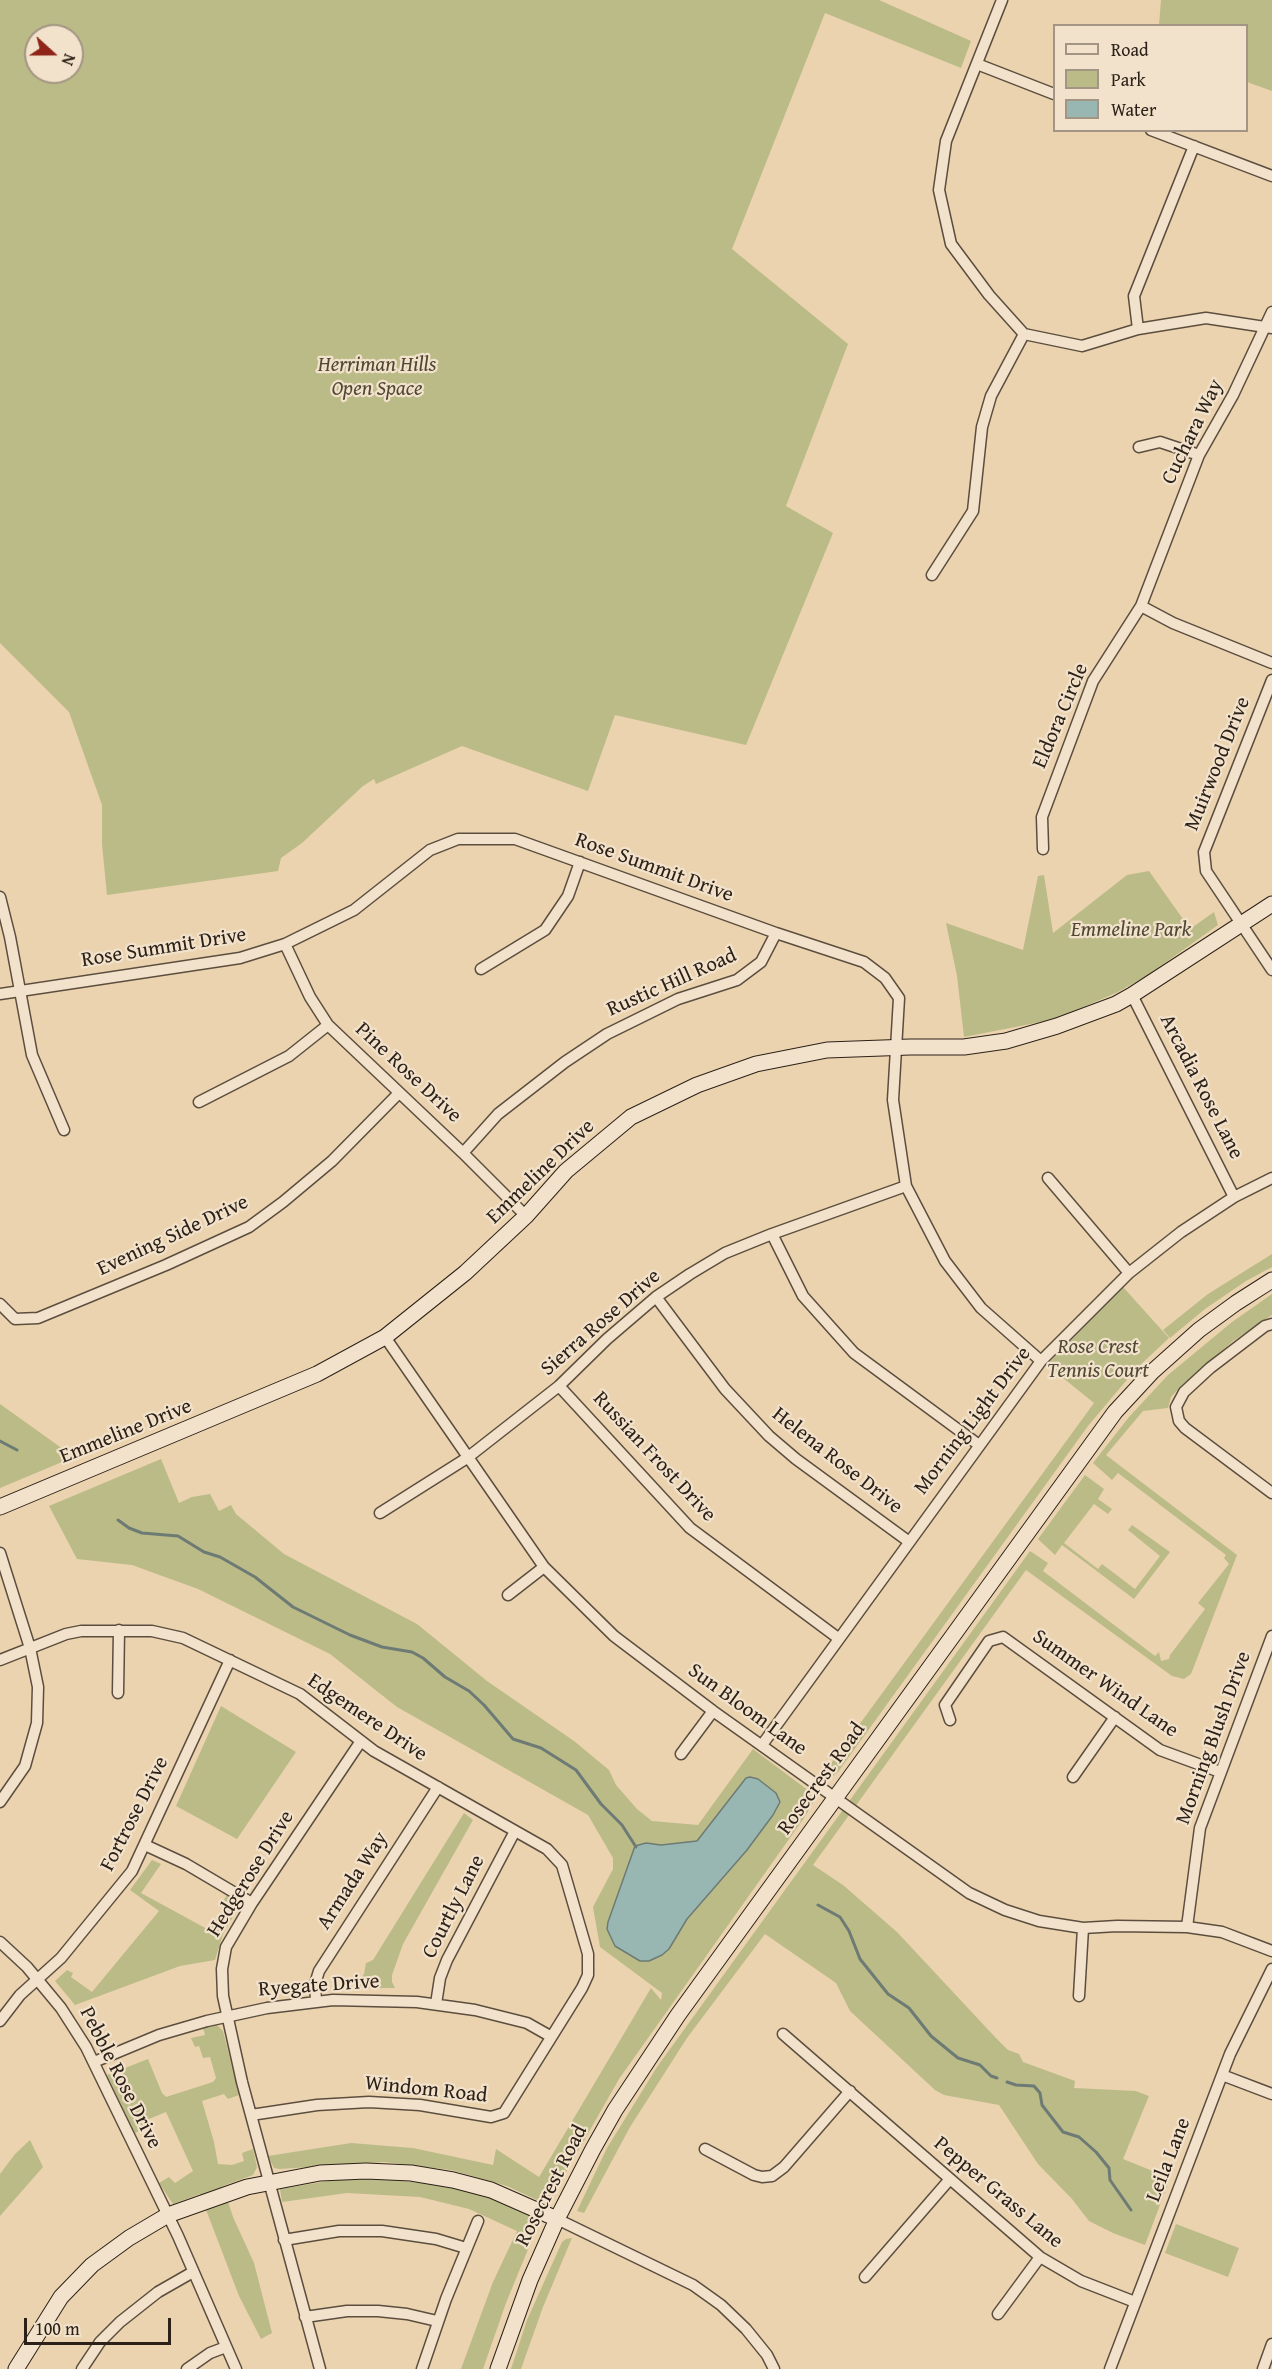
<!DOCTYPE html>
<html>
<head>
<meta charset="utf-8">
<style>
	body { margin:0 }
	#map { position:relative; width:1272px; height:2369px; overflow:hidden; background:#ebd3af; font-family:"Gentium Book Plus",serif }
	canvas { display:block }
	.legend { position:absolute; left:1053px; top:24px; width:195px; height:108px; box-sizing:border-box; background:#f2e2cb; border:2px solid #a39583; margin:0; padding:8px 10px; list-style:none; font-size:18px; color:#2c2118 }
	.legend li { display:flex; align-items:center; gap:12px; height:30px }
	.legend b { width:30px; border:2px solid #a39583 }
	.north { position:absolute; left:24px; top:24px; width:60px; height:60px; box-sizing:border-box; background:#f2e2cb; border:2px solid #a39583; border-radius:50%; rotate:111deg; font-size:16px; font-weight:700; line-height:24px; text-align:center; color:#2c2118 }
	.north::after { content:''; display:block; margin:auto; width:21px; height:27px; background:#8f2418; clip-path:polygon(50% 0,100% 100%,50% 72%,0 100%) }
	.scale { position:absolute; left:24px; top:2318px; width:147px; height:27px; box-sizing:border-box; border:3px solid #2c2118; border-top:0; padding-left:8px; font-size:18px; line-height:21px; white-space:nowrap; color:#2c2118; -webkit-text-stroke:4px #f2e2cb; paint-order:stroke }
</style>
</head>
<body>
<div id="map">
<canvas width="1272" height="2369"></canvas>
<ul class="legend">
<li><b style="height:8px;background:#f2e2cb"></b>Road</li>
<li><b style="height:16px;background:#bb8"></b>Park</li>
<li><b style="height:16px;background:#99b7b2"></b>Water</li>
</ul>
<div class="north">N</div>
<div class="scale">100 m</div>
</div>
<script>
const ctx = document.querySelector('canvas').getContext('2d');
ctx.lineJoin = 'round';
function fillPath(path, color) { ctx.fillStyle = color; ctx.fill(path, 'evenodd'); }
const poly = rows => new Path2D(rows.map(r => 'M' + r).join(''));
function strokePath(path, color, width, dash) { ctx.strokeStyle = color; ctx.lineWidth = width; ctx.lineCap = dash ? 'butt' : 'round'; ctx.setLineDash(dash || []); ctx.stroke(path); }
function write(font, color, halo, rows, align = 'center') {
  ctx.font = font + ' "Gentium Book Plus",serif'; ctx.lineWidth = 4.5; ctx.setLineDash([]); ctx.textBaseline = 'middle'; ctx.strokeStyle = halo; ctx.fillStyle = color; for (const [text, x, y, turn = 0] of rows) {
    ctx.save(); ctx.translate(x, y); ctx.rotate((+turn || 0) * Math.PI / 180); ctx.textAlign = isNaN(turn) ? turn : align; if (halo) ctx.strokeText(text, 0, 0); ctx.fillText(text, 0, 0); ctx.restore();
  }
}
const green = poly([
	[0,0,879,0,971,41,961,68,825,13,732,249,848,344,786,506,833,533,746,745,615,715,588,791,462,746,376,784,374,779,363,786,302,843,281,858,278,871,107,895,102,844,102,805,69,712,0,643],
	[36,36,72,36,72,72,36,72],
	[1161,0,1272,0,1272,91,1247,82,1246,26,1159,25],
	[1149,871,1190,929,1214,912,1218,925,1148,975,1118,992,1056,1019,964,1037,957,976,946,923,1023,950,1038,876,1044,875,1053,933,1127,875],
	[1272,1254,1272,1267,1246,1281,1205,1309,1170,1338,1163,1330,1208,1294],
	[1123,1287,1169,1338,1136,1369,1088,1426,838,1772,828,1780,821,1777,1094,1403,1047,1365],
	[1272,1294,1272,1315,1233,1341,1182,1385,1171,1397,1168,1408,1143,1411,1106,1455,1237,1555,1191,1674,1184,1679,1172,1676,1026,1570,813,1865,843,1885,897,1932,995,2037,1008,2050,1019,2054,1023,2062,1075,2081,1074,2088,1136,2091,1149,2096,1123,2159,1170,2178,1145,2245,1113,2233,1089,2221,1072,2199,1038,2164,999,2105,944,2095,935,2090,850,2011,836,1983,765,1934,687,2038,630,2127,584,2213,577,2211,607,2148,657,2067,1030,1551,1048,1563,1043,1571,1155,1656,1159,1652,1161,1661,1169,1659,1170,1655,1205,1609,1198,1603,1229,1564,1224,1558,1226,1555,1118,1473,1112,1480,1093,1463,1129,1417,1168,1375,1232,1322],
	[0,1404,42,1434,74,1457,0,1488],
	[161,1459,179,1503,192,1497,210,1494,219,1511,231,1505,236,1514,284,1554,417,1624,487,1681,574,1741,609,1770,616,1785,637,1809,652,1821,698,1825,753,1749,809,1791,813,1803,804,1818,619,2079,552,2197,539,2201,507,2186,451,2170,384,2162,280,2169,274,2168,268,2156,351,2143,413,2148,493,2165,496,2149,539,2177,651,1988,661,2000,662,1993,600,1947,593,1907,613,1869,613,1858,588,1815,397,1707,330,1654,198,1589,132,1565,77,1559,49,1506],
	[1085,1475,1104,1489,1098,1499,1112,1509,1108,1514,1094,1504,1064,1543,1098,1569,1102,1564,1135,1589,1160,1556,1128,1530,1132,1525,1170,1552,1134,1599,1062,1545,1055,1555,1038,1539],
	[221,1706,296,1752,237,1839,176,1806],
	[464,1813,473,1820,403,1944,392,1975,392,1982,395,1988,355,1988,364,1974,366,1963,373,1960],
	[152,1860,161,1864,141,1893,209,1930,224,1909,220,1906,227,1895,233,1899,238,1908,223,1934,215,1960,180,1966,75,2005,55,1981,67,1970,73,1973,71,1977,92,1992,159,1911,130,1890],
	[215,2023,223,2031,239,2095,228,2099,224,2094,202,2101,214,2142,218,2164,232,2165,244,2161,242,2153,253,2149,257,2167,253,2175,223,2186,233,2217,254,2263,272,2333,261,2339,239,2296,200,2194,173,2204,159,2183,169,2177,175,2183,193,2171,166,2112,144,2121,145,2128,135,2133,107,2075,148,2059,162,2093,166,2097,213,2082,216,2078,210,2057,203,2058,199,2046,195,2047,191,2038,205,2035,203,2028,206,2025],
	[30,2140,43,2167,0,2216,0,2174,15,2154],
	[340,2179,386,2179,446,2186,482,2195,528,2214,536,2224,536,2230,506,2303,483,2369,461,2369,493,2282,517,2231,469,2209,420,2197,347,2193,282,2202,280,2189],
	[1176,2224,1239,2248,1228,2277,1165,2253],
	[572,2238,543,2307,521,2369,511,2369,527,2320,562,2242,566,2239]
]);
const water = poly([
	[750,1777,758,1779,776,1793,780,1802,773,1815,747,1850,687,1919,669,1949,662,1955,649,1961,640,1961,615,1946,607,1929,608,1922,635,1846,646,1843,661,1845,697,1841,746,1778,750,1777]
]);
const stream = poly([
	[0,1441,17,1450],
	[118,1520,129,1528,142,1533,178,1536,204,1552,220,1557,255,1577,293,1607,350,1635,382,1647,412,1652,423,1658,445,1677,469,1691,484,1705,513,1739,541,1748,576,1770,601,1804,622,1825,636,1847],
	[818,1905,840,1917,849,1931,860,1959,888,1994,909,2008,931,2036,958,2058,980,2065,991,2076,997,2078],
	[1007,2082,1016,2085,1034,2086,1040,2093,1042,2105,1063,2132,1079,2137,1096,2152,1109,2168,1110,2180,1131,2210]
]);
const street = poly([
	[1002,0,946,141,939,190,951,244,989,295,1024,334,1082,346,1138,329,1206,318,1272,328],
	[977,64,1054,94],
	[1151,130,1272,176],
	[1138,329,1134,296,1194,146],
	[1139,447,1160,442,1199,455],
	[932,575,973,511,982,427,991,396,1024,334],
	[1141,606,1173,623,1272,663],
	[1272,680,1204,852,1206,871,1272,970],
	[1043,849,1042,817,1093,681,1141,606,1199,455,1233,395,1272,312],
	[0,897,10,937,32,1055,64,1130],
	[285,944,310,997,328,1025,463,1153,526,1216],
	[481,969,545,930,568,896,580,862],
	[0,994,240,958,285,944,354,910,430,850,458,839,515,839,776,933,864,962,885,978,899,998,893,1100,906,1186,945,1261,981,1308,1041,1361],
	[1132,995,1234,1197],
	[199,1102,289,1056,328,1025],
	[463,1153,498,1114,565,1062,607,1034,678,999,737,980,761,962,776,933],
	[1048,1178,1129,1273],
	[772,1234,803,1296,854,1353,979,1445],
	[656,1297,725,1389,769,1436,796,1459,908,1541],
	[0,1304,15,1319,38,1318,166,1265,249,1227,283,1202,332,1161,399,1093],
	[1272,1324,1265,1326,1210,1368,1184,1392,1176,1407,1179,1421,1185,1428,1272,1493],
	[385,1337,544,1567,614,1636,713,1711,969,1893,1005,1910,1039,1921,1083,1928,1117,1926,1187,1927,1222,1932,1272,1951],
	[559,1386,690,1528,838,1638],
	[380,1513,467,1458,559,1386,607,1339,656,1297,690,1274,725,1253,772,1234,906,1186],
	[0,1553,30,1648,38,1687,37,1723,25,1766,0,1802],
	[508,1595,544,1567],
	[0,1660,66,1634,81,1631,152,1631,183,1638,300,1694,374,1751,547,1849,562,1865,588,1954,588,1975,582,1988,504,2113,491,2117,420,2105,369,2102,317,2105,251,2115],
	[118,1693,119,1630],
	[950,1720,945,1705,989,1641,1003,1637,1160,1750,1220,1772],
	[762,1745,1041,1361,1129,1273,1181,1232,1234,1197,1272,1178],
	[681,1754,713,1711],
	[1073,1777,1115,1717],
	[145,1845,186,1864,252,1903],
	[1187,1927,1200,1828,1272,1636],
	[0,1942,27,1967,61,2008,86,2047,178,2236,236,2369],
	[1079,1996,1083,1928],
	[316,2001,315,1984,319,1971,438,1787],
	[436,2004,440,1978,447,1960,515,1831],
	[0,2021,20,1995,61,1958,132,1871,230,1660],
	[783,2034,1040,2257,1081,2281,1135,2302],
	[94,2062,159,2035,207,2021,267,2008,333,2000,417,2002,475,2010,527,2023,550,2036],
	[1222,2075,1272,2094],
	[705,2149,754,2175,762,2177,772,2176,784,2167,850,2091],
	[557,2219,693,2285,721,2305,746,2329,767,2355,774,2369],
	[284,2240,339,2231,382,2231,436,2239,466,2248],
	[865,2277,950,2179],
	[998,2314,1040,2257],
	[305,2317,347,2311,378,2311,407,2314,437,2321],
	[82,2369,100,2342,120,2322,158,2292,193,2272],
	[187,2369,210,2353,226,2347],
	[320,2369,242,2082,223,1996,222,1969,226,1947,252,1903,361,1741],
	[422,2369,446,2299,478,2221],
	[1110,2369,1230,2054,1272,1969],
	[1263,2369,1272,2344]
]);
const secondary = poly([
	[0,1507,317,1374,385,1337,465,1273,526,1216,566,1171,631,1117,697,1085,756,1064,827,1050,910,1047,964,1047,1006,1041,1057,1026,1116,1004,1132,995,1272,904],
	[16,2369,61,2297,92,2265,129,2238,168,2215,247,2187,320,2173,366,2171,411,2173,453,2180,491,2190,557,2219],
	[498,2369,530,2280,557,2219,593,2149,615,2110,678,2015,1115,1412,1152,1372,1199,1330,1236,1303,1272,1280]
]);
const parkNames = [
	["Herriman Hills",377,366],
	["Open Space",377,390],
	["Emmeline Park",1131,931],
	["Rose Crest",1098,1348],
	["Tennis Court",1098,1372]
];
const streetNames = [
	["Cuchara Way",1193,432,-64],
	["Eldora Circle",1061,716,-67],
	["Muirwood Drive",1218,764,-68],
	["Rose Summit Drive",654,868,20],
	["Rose Summit Drive",164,948,-9],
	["Rustic Hill Road",672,983,-24],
	["Pine Rose Drive",408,1073,43],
	["Arcadia Rose Lane",1201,1087,63],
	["Emmeline Drive",541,1172,-44],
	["Evening Side Drive",173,1236,-25],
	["Sierra Rose Drive",601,1323,-41],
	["Morning Light Drive",973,1421,-53],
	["Emmeline Drive",126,1432,-22],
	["Russian Frost Drive",654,1457,47],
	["Helena Rose Drive",837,1461,38],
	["Summer Wind Lane",1105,1684,35],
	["Sun Bloom Lane",747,1710,36],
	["Edgemere Drive",367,1718,34],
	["Morning Blush Drive",1214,1738,-70],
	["Rosecrest Road",822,1779,-54],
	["Fortrose Drive",135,1814,-63],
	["Hedgerose Drive",251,1874,-58],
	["Armada Way",353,1881,-57],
	["Courtly Lane",454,1907,-63],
	["Ryegate Drive",319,1986,-4],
	["Pebble Rose Drive",120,2078,63],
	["Windom Road",426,2090,6],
	["Leila Lane",1169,2160,-69],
	["Rosecrest Road",552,2186,-63],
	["Pepper Grass Lane",998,2193,40]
];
fillPath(green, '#bb8');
fillPath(water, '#99b7b2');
strokePath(water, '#6d7b74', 1.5);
strokePath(stream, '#6d7b74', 3);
strokePath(street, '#5c4e3e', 13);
strokePath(secondary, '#2c2118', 17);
strokePath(street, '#f2e2cb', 10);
strokePath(secondary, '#f2e2cb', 15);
write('italic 21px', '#504834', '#f2e2cb', parkNames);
write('21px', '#2c2118', '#f2e2cb', streetNames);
</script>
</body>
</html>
